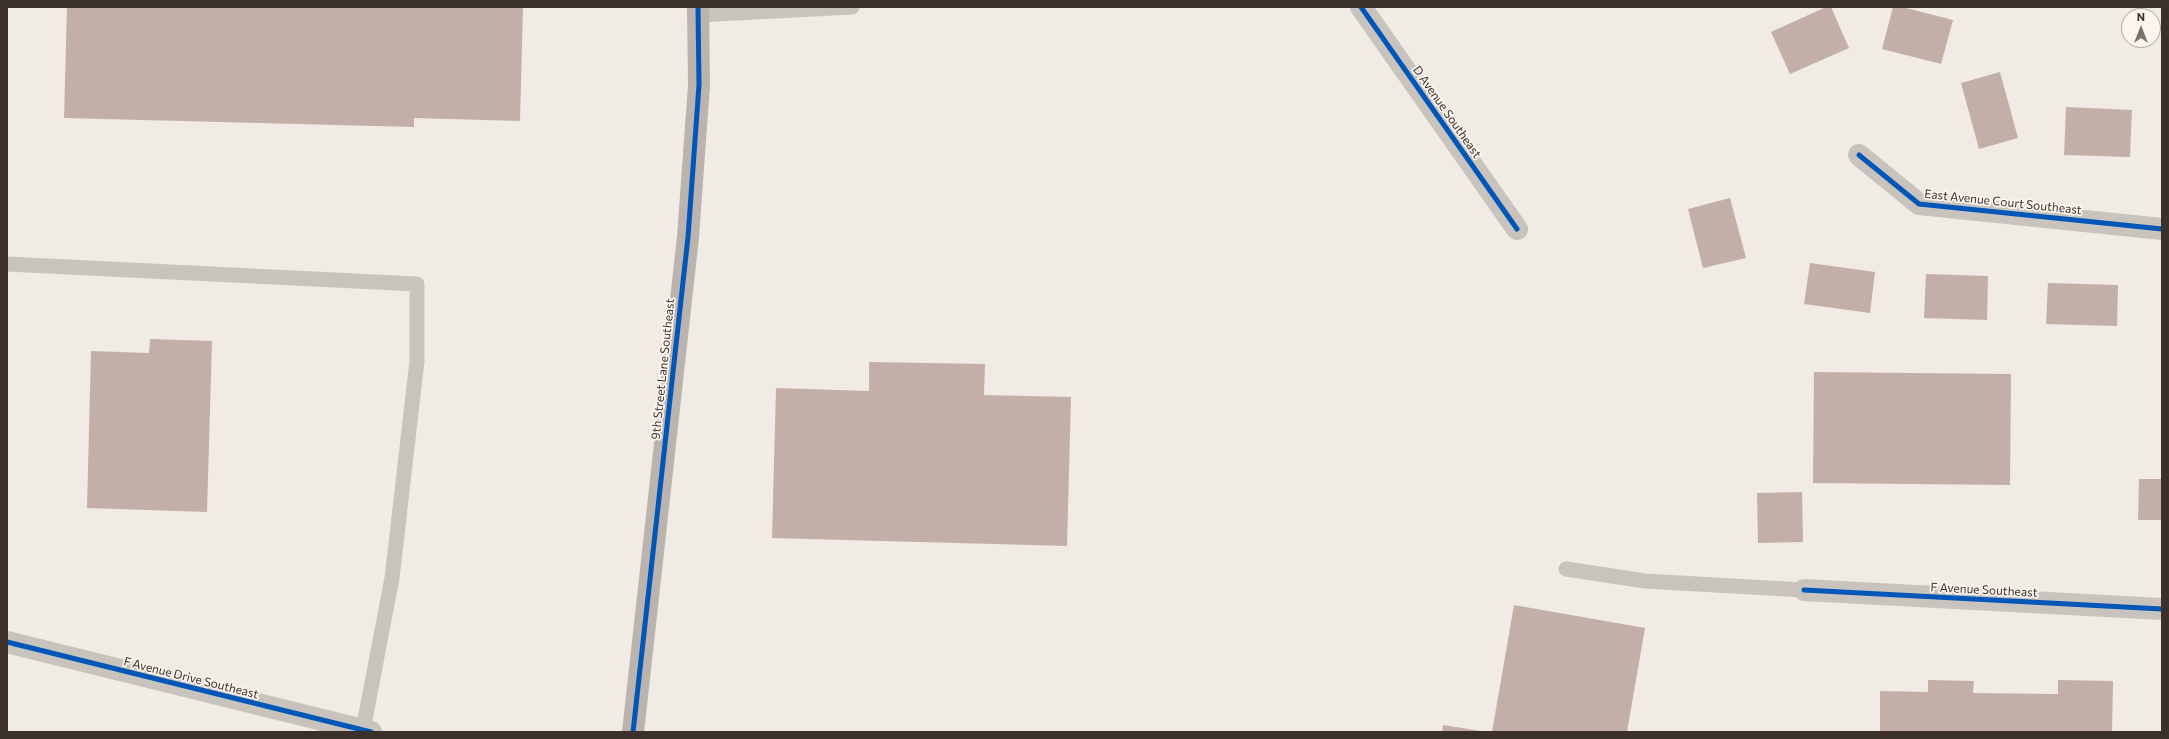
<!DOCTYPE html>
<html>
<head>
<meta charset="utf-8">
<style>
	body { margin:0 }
	#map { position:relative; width:2169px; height:739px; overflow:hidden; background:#f0ebe5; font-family:Commissioner,sans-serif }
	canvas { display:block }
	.frame { position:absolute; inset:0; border:8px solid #3b302b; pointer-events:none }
	.north { position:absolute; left:2121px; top:8px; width:40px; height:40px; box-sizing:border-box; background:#fbf5ee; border:1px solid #aea6a0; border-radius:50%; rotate:0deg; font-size:11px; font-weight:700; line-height:16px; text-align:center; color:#3b302b }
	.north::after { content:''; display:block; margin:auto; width:14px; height:18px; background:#7a716c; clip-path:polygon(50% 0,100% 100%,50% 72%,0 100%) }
</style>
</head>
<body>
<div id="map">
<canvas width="2169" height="739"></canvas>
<div class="frame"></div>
<div class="north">N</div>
</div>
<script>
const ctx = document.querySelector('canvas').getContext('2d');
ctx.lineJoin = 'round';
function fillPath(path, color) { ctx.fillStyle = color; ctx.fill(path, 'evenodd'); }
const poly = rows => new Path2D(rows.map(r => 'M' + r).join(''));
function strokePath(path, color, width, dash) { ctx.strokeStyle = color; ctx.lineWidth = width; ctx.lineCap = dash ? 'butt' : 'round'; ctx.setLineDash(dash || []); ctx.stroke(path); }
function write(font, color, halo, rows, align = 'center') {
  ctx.font = font + ' Commissioner,sans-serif'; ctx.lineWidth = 3.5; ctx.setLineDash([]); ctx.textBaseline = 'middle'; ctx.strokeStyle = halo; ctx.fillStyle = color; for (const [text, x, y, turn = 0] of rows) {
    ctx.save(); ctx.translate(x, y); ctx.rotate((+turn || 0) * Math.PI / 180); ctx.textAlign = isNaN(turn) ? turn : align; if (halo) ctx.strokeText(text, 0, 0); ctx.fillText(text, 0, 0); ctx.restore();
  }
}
const building = poly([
	[67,7,523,7,520,121,414,118,414,127,64,118],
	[1826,7,1831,7,1849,48,1790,74,1771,32],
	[1893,7,1902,7,1953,20,1941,64,1882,49],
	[2000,72,2018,138,1979,149,1961,83],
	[2066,107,2132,110,2130,157,2064,155],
	[1730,198,1746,258,1703,268,1688,209],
	[1810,263,1875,272,1870,313,1804,304],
	[1926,274,1988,276,1987,320,1924,318],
	[2048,283,2118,285,2117,326,2046,324],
	[150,339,212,341,207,512,87,508,91,351,149,353],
	[869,362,985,364,984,395,1071,397,1067,546,772,538,776,388,869,391],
	[1814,372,2011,374,2010,485,1813,483],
	[2139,479,2162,479,2162,520,2138,520],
	[1802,492,1803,542,1758,543,1757,493],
	[1514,605,1645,628,1627,732,1492,732],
	[1928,680,1974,681,1973,693,2058,694,2058,680,2113,681,2112,732,1880,732,1880,691,1928,692],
	[1443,725,1481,731,1481,732,1442,732]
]);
const lane = poly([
	[698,15,852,7],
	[7,264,417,284,417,361,392,578,363,730],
	[1566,569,1645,581,1804,590]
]);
const street = poly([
	[1361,7,1517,229],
	[1859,155,1919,204,2162,229],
	[1804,590,2162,609],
	[7,642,371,732]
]);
const secondary = poly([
	[633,732,688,237,699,85,698,7]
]);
const cycleway = poly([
	[1361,7,1517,229],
	[1859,155,1919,204,2162,229],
	[1804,590,2162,609],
	[7,642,371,732],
	[633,732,688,237,699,85,698,7]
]);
const streetNames = [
	["D Avenue Southeast",1447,112,55],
	["East Avenue Court Southeast",2003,202,6],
	["9th Street Lane Southeast",663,369,-84],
	["F Avenue Southeast",1984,590,3],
	["F Avenue Drive Southeast",191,678,14]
];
fillPath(building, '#c3afa7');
strokePath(lane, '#c9c3be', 15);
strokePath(street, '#c9c3be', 22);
strokePath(secondary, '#bab3ae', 22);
strokePath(cycleway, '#0057b8', 5);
write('12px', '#3b302b', '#fbf5ee', streetNames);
</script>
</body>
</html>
